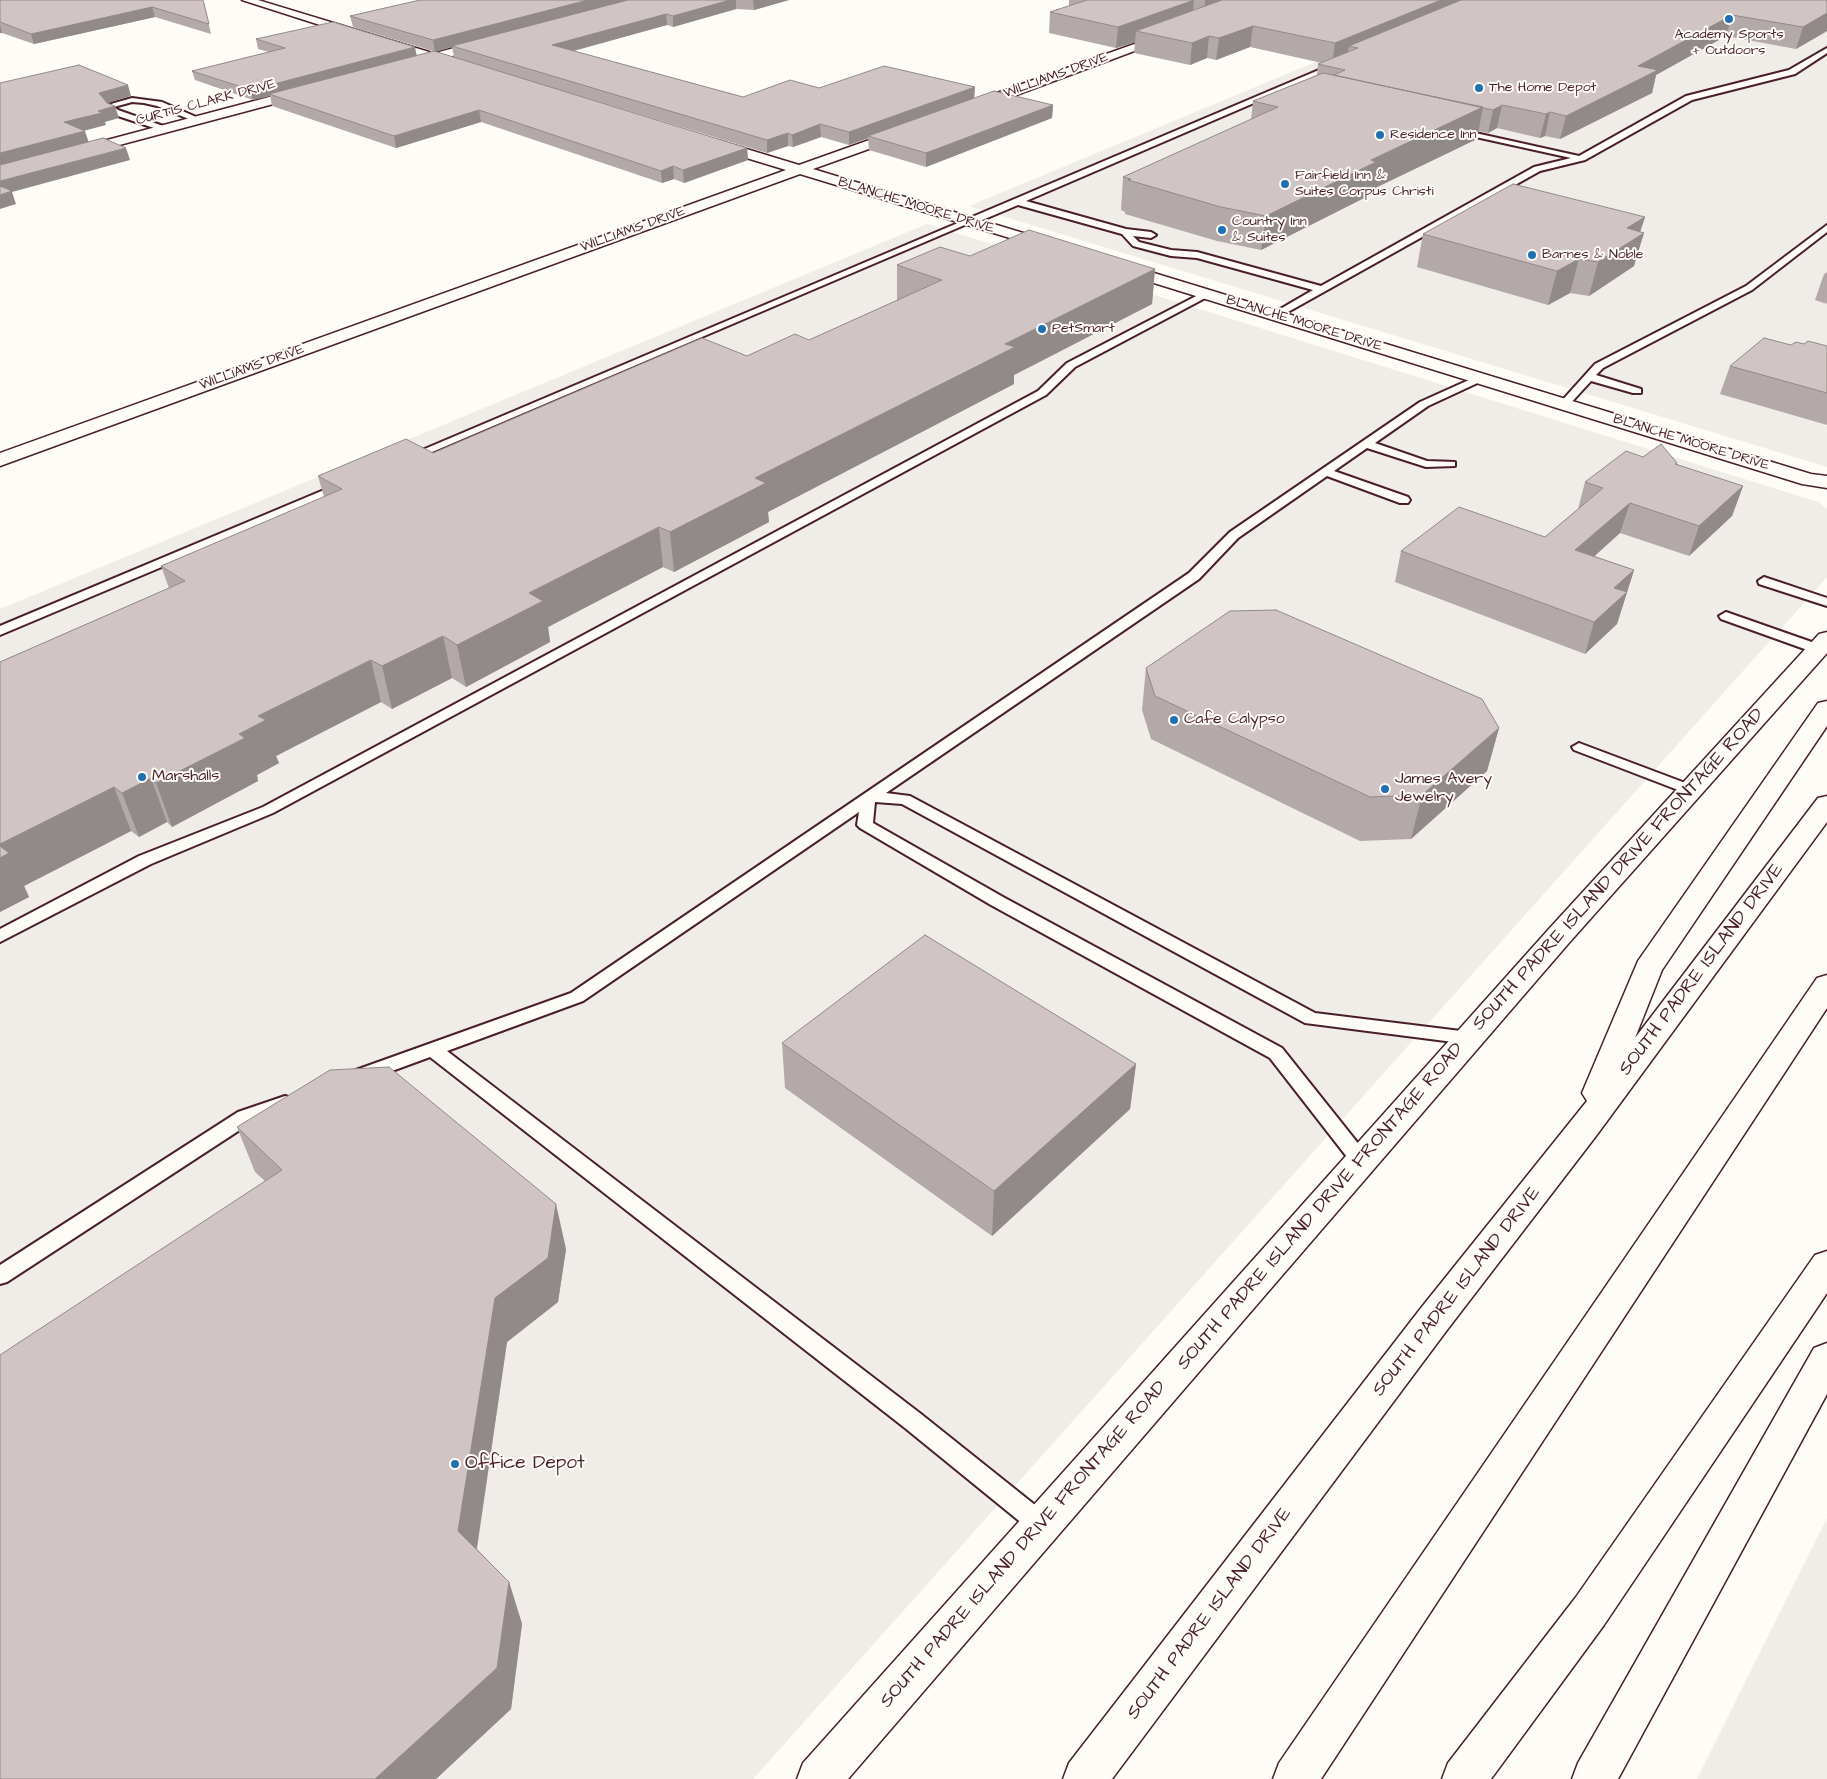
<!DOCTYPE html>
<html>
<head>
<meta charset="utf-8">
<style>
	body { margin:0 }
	canvas { display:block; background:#fdfcf7 }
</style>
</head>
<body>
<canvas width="1827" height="1779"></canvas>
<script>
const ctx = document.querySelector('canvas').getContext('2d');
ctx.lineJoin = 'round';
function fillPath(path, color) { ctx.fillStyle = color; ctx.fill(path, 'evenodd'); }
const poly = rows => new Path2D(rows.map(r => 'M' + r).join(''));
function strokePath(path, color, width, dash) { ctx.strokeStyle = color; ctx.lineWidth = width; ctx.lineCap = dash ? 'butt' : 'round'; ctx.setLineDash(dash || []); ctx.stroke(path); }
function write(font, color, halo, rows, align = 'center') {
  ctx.font = font + ' "Architects Daughter",sans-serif'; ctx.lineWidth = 4; ctx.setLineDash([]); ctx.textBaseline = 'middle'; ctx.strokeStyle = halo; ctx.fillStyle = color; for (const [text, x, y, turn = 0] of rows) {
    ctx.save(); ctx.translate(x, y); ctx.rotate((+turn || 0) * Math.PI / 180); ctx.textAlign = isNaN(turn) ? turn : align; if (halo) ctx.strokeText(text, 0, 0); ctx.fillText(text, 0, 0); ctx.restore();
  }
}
const built = poly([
	[1465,0,1827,0,1827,467,969,206],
	[927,224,1818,502,1827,509,1827,577,753,1779,0,1779,0,609],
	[1827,1518,1827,1779,1697,1779]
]);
const service = poly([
	[1827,48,1827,53,1795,74,1692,100,1585,160,1540,171,1279,317,1270,315,1313,290,1197,258,1171,256,1133,246,1122,234,1018,205,973,224,967,224,411,461,407,462,401,459,1333,64,1340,66,1026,201,1126,229,1151,232,1156,235,1151,238,1133,236,1139,242,1171,250,1197,252,1321,286,1534,167,1571,158,1453,132,1453,128,1579,156,1686,96,1789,70,1827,48],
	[132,98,162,102,203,120,196,122,157,106,144,103,132,102,114,107,118,110,166,127,166,131,163,131,112,114,104,106,132,98],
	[1827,225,1827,232,1752,290,1603,368,1596,375,1641,389,1641,393,1633,393,1591,381,1568,406,1564,407,1559,404,1595,364,1746,286,1827,225],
	[1206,291,1211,294,1209,296,1075,367,1046,395,273,813,151,864,0,942,0,929,139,856,263,807,1038,391,1067,363,1206,291],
	[1480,375,1485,378,1484,380,1428,406,1375,443,1427,461,1455,462,1455,466,1426,467,1367,448,1334,471,1408,497,1410,500,1408,503,1400,503,1327,476,1238,538,1199,579,886,793,910,796,1315,1013,1469,1032,1475,1033,1478,1038,1475,1043,1469,1044,1305,1023,902,804,875,802,873,823,1003,897,1282,1048,1368,1156,1371,1161,1368,1166,1361,1168,1354,1166,1270,1058,991,905,860,828,857,825,859,812,583,1001,447,1051,921,1414,1050,1517,1054,1525,1050,1533,1042,1536,1034,1533,905,1428,430,1057,362,1082,356,1080,353,1075,356,1070,571,993,1189,573,1230,532,1420,402,1480,375],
	[343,482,349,486,347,489,0,635,0,626,343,482],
	[1764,577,1827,598,1827,606,1759,584,1758,581,1764,577],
	[1726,612,1823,646,1825,649,1823,652,1813,652,1721,619,1719,616,1726,612],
	[1579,743,1696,787,1699,790,1696,793,1686,793,1574,750,1572,747,1579,743],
	[285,1096,292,1098,294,1103,292,1108,252,1122,7,1282,0,1284,0,1265,238,1112,285,1096]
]);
const minor = poly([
	[488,39,494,43,492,45,409,68,403,64,405,61,488,39],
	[307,87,311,88,313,91,311,94,78,156,71,152,73,149,307,87]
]);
const tertiary = poly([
	[242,0,258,0,462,62,464,65,462,68,454,68,242,0],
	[1168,32,1172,33,1172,37,976,110,971,111,965,107,966,104,1168,32],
	[903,128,910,132,908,135,813,169,1056,243,1059,246,1056,249,1046,249,800,174,0,466,0,453,786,170,707,146,705,143,707,140,717,140,799,165,903,128],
	[1118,262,1811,474,1827,476,1827,488,1802,484,1112,270,1110,267,1112,264,1118,262]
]);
const secondary = poly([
	[1827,632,1827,653,1568,944,848,1779,797,1779,803,1763,1548,930,1819,634,1827,632],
	[1827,1343,1827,1394,1618,1779,1572,1779,1578,1763,1814,1348,1827,1343]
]);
const motorway = poly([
	[1827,701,1827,726,1662,970,1635,1038,1818,798,1827,796,1827,822,1596,1136,1447,1330,1112,1779,1063,1779,1069,1763,1421,1308,1587,1101,1582,1093,1638,961,1818,703,1827,701],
	[1827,975,1827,1008,1321,1779,1273,1779,1279,1763,1817,978,1827,975],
	[1827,1251,1827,1293,1604,1625,1491,1779,1442,1779,1448,1763,1576,1597,1815,1255,1827,1251]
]);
const wall = poly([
	[0,0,204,2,211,34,155,17,34,44,2,33,0,33],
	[420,0,789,0,754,10,736,9,673,27,667,25,574,51,743,97,819,88,975,87,974,98,1053,105,1052,118,926,167,869,150,868,138,849,145,821,137,793,147,788,146,767,153,537,83,747,148,748,160,684,183,674,179,662,183,481,122,396,148,272,106,270,96,253,100,195,80,192,71,269,52,258,49,256,39,417,56,433,51,353,27,350,16],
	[452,47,454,57,435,52],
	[1069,0,1827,0,1827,31,1796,49,1726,36,1656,75,1652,93,1560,139,1545,136,1540,138,1497,128,1488,133,1478,131,1477,139,1371,190,1370,195,1261,250,1217,241,1125,214,1125,212,1121,210,1123,177,1251,120,1253,101,1317,75,1318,64,1322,63,1250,47,1216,60,1207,58,1190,65,1134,53,1135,42,1116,48,1049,33,1050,12,1069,6],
	[1645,217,1640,232,1634,266,1589,296,1570,293,1548,305,1417,267,1423,234],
	[970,256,1155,269,1152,304,1014,375,1014,384,768,512,769,522,674,572,663,567,548,627,550,642,466,687,452,678,392,709,381,702,276,756,279,763,257,775,258,781,172,827,167,822,139,837,131,831,24,886,29,897,0,912,0,662,169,588,161,566,324,497,318,476,433,453,747,356,809,340,898,300,897,300,897,265],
	[1827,272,1827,304,1815,300,1824,274],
	[1804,344,1827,346,1827,425,1720,394,1730,366,1791,345],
	[1643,457,1677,463,1676,465,1743,486,1732,516,1689,556,1620,533,1594,556,1634,570,1617,624,1585,654,1395,582,1401,551,1545,537,1578,509,1585,482],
	[1146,668,1499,728,1487,771,1411,839,1360,841,1151,739,1142,710],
	[782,1043,1136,1064,1130,1109,992,1236,785,1088],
	[237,1127,566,1249,558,1302,507,1342,477,1549,509,1582,522,1624,511,1709,436,1779,0,1779,265,1181,255,1172]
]);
const shadedWall = poly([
	[588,0,631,0,452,46,452,47,435,52,433,40],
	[730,0,736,0,736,9,673,27,673,16],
	[753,0,789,0,754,10],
	[1194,0,1192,21,1136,31,1135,42,1116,48,1118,27],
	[1205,0,1250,0,1204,17],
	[1441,0,1464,0,1358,48,1349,46,1347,58,1332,65,1335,43],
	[152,7,155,17,34,44,31,34],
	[1827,13,1827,31,1796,49,1803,27],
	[666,14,667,25,554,56,552,45],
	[1732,15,1726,36,1656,75,1652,93,1560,139,1566,116,1638,66],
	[0,25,2,33,0,33],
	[1253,26,1250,47,1216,60,1219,38],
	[1209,36,1207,58,1190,65,1192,43],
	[415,47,417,57,269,94,270,96,253,100,251,90],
	[128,85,131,96,102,105,99,93],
	[975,87,974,100,868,136,868,138,849,145,849,132],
	[1053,105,1052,118,926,167,926,153],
	[1502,105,1497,128,1488,133,1493,110],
	[115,106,119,118,105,122,106,125,68,135,64,122,98,111],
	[1483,107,1477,139,1371,190,1370,195,1261,250,1266,216,1371,160],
	[479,110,481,122,396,148,394,136],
	[1550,112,1545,136,1540,138,1546,114],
	[820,124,821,137,793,147,792,135],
	[85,131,89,143,0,167,0,153],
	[788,133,788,146,767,153,767,140],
	[126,148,130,160,12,192,16,204,0,209,0,181],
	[747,148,748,160,684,183,683,170],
	[673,166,674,179,662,183,661,171],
	[1645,217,1639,235,1644,233,1634,266,1589,296,1598,262,1627,228],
	[1579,259,1570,293,1548,305,1557,271],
	[1155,269,1152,304,1014,375,1014,384,768,512,769,522,674,572,670,532,755,478,1005,344],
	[1743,486,1732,516,1689,556,1699,526],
	[1630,503,1620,533,1567,581,1575,550],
	[659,527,663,567,548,627,550,642,466,687,457,645,529,593],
	[1634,570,1617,624,1585,654,1594,622,1614,588],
	[443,636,452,678,392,709,382,666],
	[371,660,381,702,276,756,279,763,257,775,258,781,172,827,156,783,239,734,258,716],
	[1499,728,1487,771,1411,839,1422,795],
	[151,778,167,822,139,837,122,793],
	[114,787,131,831,24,886,29,897,0,912,0,844],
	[1136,1064,1130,1109,992,1236,994,1191],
	[556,1204,566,1249,558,1302,507,1342,473,1573,458,1531,495,1298],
	[509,1582,522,1624,511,1709,436,1779,375,1779]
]);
const building = poly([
	[0,0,203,0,209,24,152,7,31,34,0,22,0,0],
	[420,0,588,0,433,40,350,16,420,0],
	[628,0,730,0,673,16,666,14,552,45,743,97,790,80,819,88,884,66,975,87,849,132,820,124,792,135,788,133,767,140,452,46,628,0],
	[1087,0,1194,0,1118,27,1050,12,1087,0],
	[1222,0,1441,0,1335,43,1253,26,1219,38,1209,36,1192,43,1136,31,1222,0],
	[1461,0,1827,0,1827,13,1803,27,1732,15,1638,66,1658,70,1566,116,1550,112,1546,114,1502,105,1493,110,1334,75,1345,70,1318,64,1358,48,1349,46,1461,0],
	[333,22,415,47,251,90,192,71,285,48,256,39,333,22],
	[434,51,747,148,683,170,673,166,661,171,479,110,394,136,269,94,434,51],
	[79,65,128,85,99,93,107,103,115,106,98,111,102,113,64,122,85,131,0,153,0,83,79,65],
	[1323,73,1483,107,1371,160,1376,162,1266,216,1221,207,1128,180,1131,179,1123,177,1278,107,1253,101,1323,73],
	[994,91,1053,105,926,153,868,136,994,91],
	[103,138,126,148,0,181,0,165,103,138],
	[1513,184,1645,217,1627,228,1644,233,1598,262,1579,259,1557,271,1423,234,1513,184],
	[0,186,12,191,0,195,0,186],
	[1029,230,1155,269,1005,344,1015,347,755,478,766,483,670,532,659,527,529,593,543,601,457,645,443,636,382,666,371,660,258,716,266,720,239,734,245,738,156,783,151,778,122,793,114,787,0,844,0,662,185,581,161,566,342,489,318,476,406,439,433,453,702,338,747,356,795,334,809,340,942,280,897,265,940,247,970,256,1029,230],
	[1764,338,1791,345,1796,342,1804,344,1808,341,1827,346,1827,393,1730,366,1764,338],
	[1661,444,1677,463,1675,464,1743,486,1699,526,1630,503,1575,550,1634,570,1614,588,1627,592,1594,622,1401,551,1459,507,1545,537,1603,488,1585,482,1626,451,1643,457,1661,444],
	[1276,610,1482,699,1499,728,1422,795,1370,797,1155,696,1146,668,1230,611,1276,610],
	[0,846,9,853,0,858,0,846],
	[925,935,1136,1064,994,1191,782,1043,925,935],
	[389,1067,556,1204,548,1258,495,1298,458,1531,509,1582,497,1668,375,1779,0,1779,0,1355,282,1170,237,1127,330,1070,389,1067]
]);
const markers = [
	[1729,19,5,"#1f6fb2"],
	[1479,88,5,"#1f6fb2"],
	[1380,135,5,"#1f6fb2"],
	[1285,184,5,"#1f6fb2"],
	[1222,230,5,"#1f6fb2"],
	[1532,255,5,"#1f6fb2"],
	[1042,329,5,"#1f6fb2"],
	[1174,720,5,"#1f6fb2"],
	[142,777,5,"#1f6fb2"],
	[1385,789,5,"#1f6fb2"],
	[455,1464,5,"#1f6fb2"]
];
const farPoinames = [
	["Academy Sports",1729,35,"center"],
	["+ Outdoors",1729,51,"center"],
	["The Home Depot",1489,88],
	["Residence Inn",1390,135],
	["Fairfield Inn &",1295,176],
	["Suites Corpus Christi",1295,192],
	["Country Inn",1232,222],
	["& Suites",1232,238],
	["Barnes & Noble",1542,255],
	["PetSmart",1052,329]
];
const farStreetnames = [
	["WILLIAMS DRIVE",1056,76,-20],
	["CURTIS CLARK DRIVE",206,103,-15],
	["BLANCHE MOORE DRIVE",916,206,17],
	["WILLIAMS DRIVE",633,230,-20],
	["BLANCHE MOORE DRIVE",1304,324,17],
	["WILLIAMS DRIVE",252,368,-20],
	["BLANCHE MOORE DRIVE",1691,443,17]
];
const poiNames = [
	["Cafe Calypso",1184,720],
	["Marshalls",152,777],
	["James Avery",1395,780],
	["Jewelry",1395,798]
];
const nearStreetnames = [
	["SOUTH PADRE ISLAND DRIVE FRONTAGE ROAD",1619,870,-48],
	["SOUTH PADRE ISLAND DRIVE",1702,970,-53],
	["SOUTH PADRE ISLAND DRIVE FRONTAGE ROAD",1321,1207,-49],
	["SOUTH PADRE ISLAND DRIVE",1457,1292,-52],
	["SOUTH PADRE ISLAND DRIVE FRONTAGE ROAD",1024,1545,-49],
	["SOUTH PADRE ISLAND DRIVE",1210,1614,-53]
];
const nearPoinames = [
	["Office Depot",465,1464]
];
fillPath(built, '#f0ece8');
strokePath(service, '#4a1f2b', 4);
strokePath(minor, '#4a1f2b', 3);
strokePath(tertiary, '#4a1f2b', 3);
strokePath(secondary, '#4a1f2b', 3);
strokePath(motorway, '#4a1f2b', 3);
fillPath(service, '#fdfcf7');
fillPath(minor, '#fdfcf7');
fillPath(tertiary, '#fdfcf7');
fillPath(secondary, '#fdfcf7');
fillPath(motorway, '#fdfcf7');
fillPath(wall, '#b3a9a9');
fillPath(shadedWall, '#928a89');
fillPath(building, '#d0c5c4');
strokePath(building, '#928a89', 1);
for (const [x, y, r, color] of markers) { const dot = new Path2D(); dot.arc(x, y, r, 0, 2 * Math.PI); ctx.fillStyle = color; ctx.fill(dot); strokePath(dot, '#fdfcf7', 2); }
write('14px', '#4a1f2b', '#fdfcf7', farPoinames, 'left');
write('14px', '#4a1f2b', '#fdfcf7', farStreetnames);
write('16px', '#4a1f2b', '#fdfcf7', poiNames, 'left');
write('19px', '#4a1f2b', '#fdfcf7', nearStreetnames);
write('19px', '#4a1f2b', '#fdfcf7', nearPoinames, 'left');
</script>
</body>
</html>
